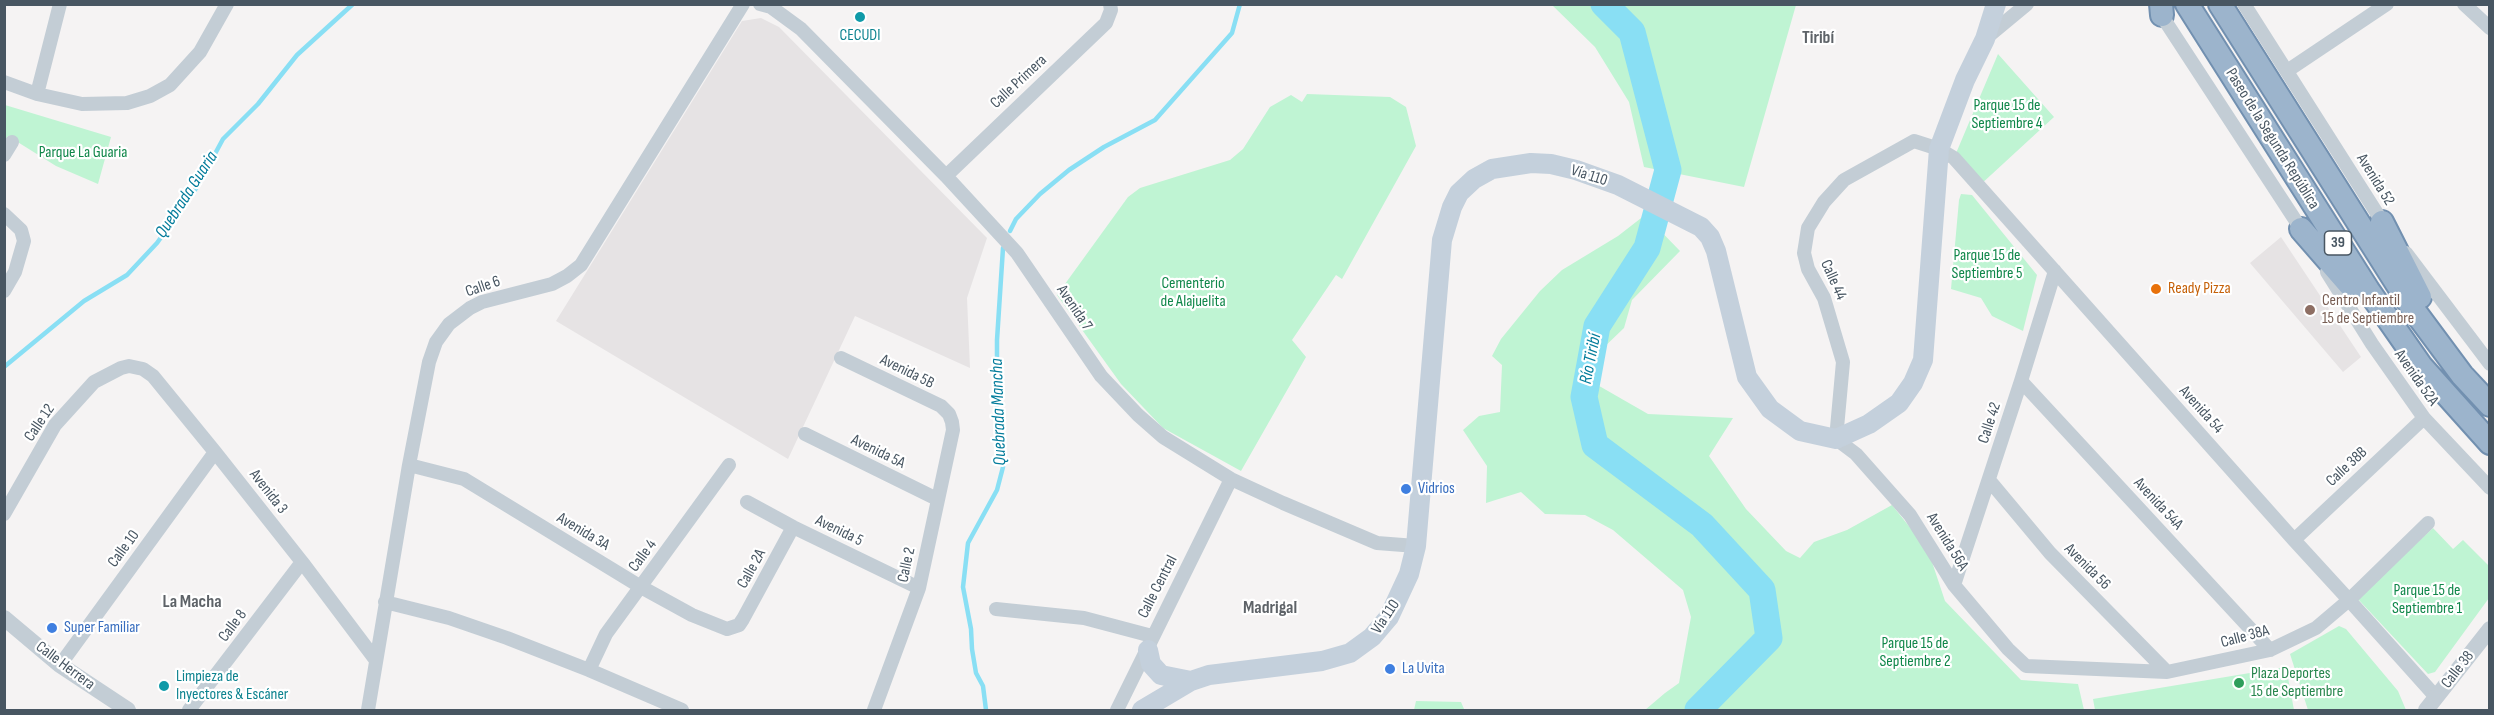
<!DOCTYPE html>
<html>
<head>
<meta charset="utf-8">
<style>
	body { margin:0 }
	#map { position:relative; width:2494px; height:715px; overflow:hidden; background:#f5f3f3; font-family:"Sofia Sans Condensed",sans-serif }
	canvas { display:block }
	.frame { position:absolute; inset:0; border:6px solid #485662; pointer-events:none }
</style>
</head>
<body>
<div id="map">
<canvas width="2494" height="715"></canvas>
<div class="frame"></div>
</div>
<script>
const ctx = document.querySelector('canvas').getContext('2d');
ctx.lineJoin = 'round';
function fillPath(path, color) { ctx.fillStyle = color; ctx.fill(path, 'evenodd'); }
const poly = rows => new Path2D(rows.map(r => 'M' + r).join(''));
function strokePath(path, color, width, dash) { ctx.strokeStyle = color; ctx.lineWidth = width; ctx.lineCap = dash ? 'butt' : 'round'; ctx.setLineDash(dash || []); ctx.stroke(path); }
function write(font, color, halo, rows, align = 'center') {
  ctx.font = font + ' "Sofia Sans Condensed",sans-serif'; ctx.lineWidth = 4.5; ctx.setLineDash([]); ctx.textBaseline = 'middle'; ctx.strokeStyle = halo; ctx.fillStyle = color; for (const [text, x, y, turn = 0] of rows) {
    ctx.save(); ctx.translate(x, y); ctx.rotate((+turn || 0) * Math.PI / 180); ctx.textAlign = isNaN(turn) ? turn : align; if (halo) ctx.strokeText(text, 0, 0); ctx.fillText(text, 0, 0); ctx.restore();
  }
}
const education = poly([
	[761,18,779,27,987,238,967,298,970,368,855,316,788,459,556,321,742,21],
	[2281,237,2361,357,2343,372,2250,263]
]);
const green = poly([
	[1552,5,1796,5,1744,187,1644,167,1629,102,1595,47],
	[1998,54,2054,117,1979,186,1954,158],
	[1307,94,1390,97,1406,107,1416,146,1342,279,1336,275,1292,340,1306,357,1241,471,1163,428,1121,384,1057,295,1128,197,1140,188,1230,160,1243,149,1270,107,1291,95,1302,102],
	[5,105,111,137,98,184,56,166,8,136,5,141],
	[1961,194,1972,195,2037,275,2023,331,1992,316,1981,298,1951,289,1959,200],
	[1645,215,1680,251,1632,300,1624,328,1599,352,1594,383,1648,414,1733,418,1709,456,1746,509,1786,551,1800,558,1814,542,1847,530,1892,505,1928,550,1945,601,2021,680,2078,684,2084,710,1645,710,1665,693,1679,683,1691,617,1683,590,1613,530,1585,515,1545,514,1521,492,1486,503,1487,466,1463,430,1479,416,1500,412,1502,365,1492,356,1501,339,1540,291,1562,270,1618,236],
	[2433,528,2453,549,2463,540,2489,566,2489,598,2435,672,2428,674,2357,598],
	[2339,626,2346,629,2398,691,2406,710,2308,710,2290,654],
	[2286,667,2294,710,2095,710,2093,699],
	[1416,701,1461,702,1464,709,1470,710,1414,710]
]);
const stream = poly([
	[1010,231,1016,219,1040,194,1069,170,1104,147,1155,120,1232,33,1240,4],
	[4,367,84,301,127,275,157,243,197,187,223,139,258,104,297,55,353,4],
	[986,710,983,686,976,673,972,649,971,629,963,587,968,543,997,490,1003,467,997,425,997,340,1003,248]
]);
const river = poly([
	[1604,4,1632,32,1668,170,1647,248,1597,326,1584,397,1595,445,1702,525,1762,590,1769,638,1698,710]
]);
const minor = poly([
	[760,4,771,7,801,29,946,176,1017,253,1101,376,1138,415,1163,437,1231,479,1283,503,1377,543,1416,546],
	[2244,4,2385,226],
	[2464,4,2490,28],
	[2158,10,2305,235],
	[1986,38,2027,4],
	[2287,71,2387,4],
	[4,82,37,94,82,104,127,103,150,96,170,85,200,52,227,4],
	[37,94,60,4],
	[4,155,12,142],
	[946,176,1106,23,1111,10,1110,4],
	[4,214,21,230,24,241,15,272,4,291],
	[2406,253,2490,364],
	[2327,272,2372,344,2424,418,2490,488],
	[841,358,941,406,949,414,952,422,953,430,919,588,874,710],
	[2021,381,2270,650],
	[805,434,937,499],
	[409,465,464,479,641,587,692,615,727,629,739,625,743,619,793,527],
	[1989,480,2050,553,2167,672],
	[747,502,793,527,919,588],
	[4,514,55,425,94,382,121,368,129,366,143,369,153,376,215,452,302,562,375,659],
	[2428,523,2349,600,2316,628,2270,650,2167,672,2026,666,2008,649,1954,585,1910,515,1856,454,1836,439,1843,362,1824,298,1808,269,1804,253,1808,228,1824,202,1844,180,1914,141,1939,149,1954,158,2294,540,2349,600,2436,697],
	[2294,540,2424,418],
	[1954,585,2021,381,2055,271],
	[385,602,449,618,507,638,589,670,682,710],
	[996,609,1084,618,1152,636],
	[60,665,215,452],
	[589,670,606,634,729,465],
	[189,710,302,562],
	[368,710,409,465,429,362,436,342,449,324,470,308,482,302,552,284,567,276,581,265,743,4],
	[1117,710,1231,479]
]);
const tertiary = poly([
	[4,618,60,665,128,710],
	[2426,710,2490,629]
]);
const secondary = poly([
	[1148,650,1151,664,1161,675,1191,681],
	[1142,710,1191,681,1209,675,1322,661,1350,653,1372,637,1389,617,1409,574,1416,546,1442,240,1452,207,1459,193,1474,179,1492,169,1531,163,1551,164,1576,170,1618,185,1701,227,1710,237,1716,251,1747,377,1770,409,1800,431,1836,439,1869,424,1899,403,1913,383,1923,360,1939,149,1965,80,1985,39,1996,4]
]);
const trunk = poly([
	[2161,4,2162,15],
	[2187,4,2368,290,2421,366,2490,443],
	[2220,4,2413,309,2462,375,2490,405],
	[2382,222,2420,297],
	[2301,229,2355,291]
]);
const markers = [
	[860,17,6,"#0f9aa8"],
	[2156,289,6,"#e8710a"],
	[2310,310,6,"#8d6e63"],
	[1406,489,6,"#3f7fe0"],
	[52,628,6,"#3f7fe0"],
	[1390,669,6,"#3f7fe0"],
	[2239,683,6,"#2e9e5b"],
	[164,686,6,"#0f9aa8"]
];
const shields = [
	[2338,243,27]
];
const shieldNames = [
	["39",2338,243]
];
const cultureNames = [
	["CECUDI",860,36],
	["Limpieza de",176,677,"left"],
	["Inyectores & Escáner",176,695,"left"]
];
const streetNames = [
	["Calle Primera",1019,82,-43],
	["Paseo de la Segunda República",2272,139,58],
	["Vía 110",1589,176,18],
	["Avenida 52",2375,180,58],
	["Calle 44",1833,280,66],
	["Calle 6",483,287,-19],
	["Avenida 7",1074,308,56],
	["Avenida 5B",907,372,26],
	["Avenida 52A",2416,378,55],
	["Avenida 54",2201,410,48],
	["Calle 12",40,423,-56],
	["Calle 42",1990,423,-72],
	["Avenida 5A",878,452,26],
	["Calle 38B",2347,467,-43],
	["Avenida 3",268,492,52],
	["Avenida 54A",2158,504,47],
	["Avenida 5",839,531,26],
	["Avenida 3A",583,532,31],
	["Avenida 56A",1947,542,58],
	["Calle 10",124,549,-54],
	["Calle 4",643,556,-54],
	["Calle 2",907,565,-78],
	["Avenida 56",2087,567,45],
	["Calle 2A",752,569,-61],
	["Calle Central",1158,587,-63],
	["Vía 110",1386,617,-56],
	["Calle 8",233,626,-53],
	["Calle 38A",2245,637,-15],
	["Calle Herrera",65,666,37],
	["Calle 38",2458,670,-52]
];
const parkNames = [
	["Parque 15 de",2007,106],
	["Septiembre 4",2007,124],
	["Parque La Guaria",83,153],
	["Parque 15 de",1987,256],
	["Septiembre 5",1987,274],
	["Cementerio",1193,284],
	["de Alajuelita",1193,302],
	["Parque 15 de",2427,591],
	["Septiembre 1",2427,609],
	["Parque 15 de",1915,644],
	["Septiembre 2",1915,662]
];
const foodNames = [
	["Ready Pizza",2168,289]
];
const educationNames = [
	["Centro Infantil",2322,301],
	["15 de Septiembre",2322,319]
];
const shopNames = [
	["Vidrios",1418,489],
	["Super Familiar",64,628],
	["La Uvita",1402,669]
];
const leisureNames = [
	["Plaza Deportes",2251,674],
	["15 de Septiembre",2251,692]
];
const neighbourhoodNames = [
	["Tiribí",1818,38],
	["La Macha",192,602],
	["Madrigal",1270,608]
];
const waterNames = [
	["Quebrada Guaria",187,195,-57],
	["Río Tiribí",1591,359,-79],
	["Quebrada Mancha",999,412,-92]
];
fillPath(education, '#e6e3e4');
fillPath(green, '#bff4d3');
strokePath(stream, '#89dff4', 4.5);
strokePath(river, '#89dff4', 27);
strokePath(trunk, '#7290b0', 26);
strokePath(minor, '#c3cdd5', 14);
strokePath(tertiary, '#c3cdd5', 16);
strokePath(secondary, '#c4d0dc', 20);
strokePath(trunk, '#9cb4cc', 22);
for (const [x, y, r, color] of markers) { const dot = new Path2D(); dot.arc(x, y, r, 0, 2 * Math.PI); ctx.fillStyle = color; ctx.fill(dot); strokePath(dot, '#fff', 2); }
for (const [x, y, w] of shields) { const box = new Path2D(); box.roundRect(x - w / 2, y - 12, w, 24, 4.5); ctx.fillStyle = '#fff'; ctx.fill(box); strokePath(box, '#485662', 1.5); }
write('bold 15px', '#485662', null, shieldNames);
write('16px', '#0d838f', '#fff', cultureNames);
write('16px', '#485662', '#fff', streetNames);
write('16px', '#10874a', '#fff', parkNames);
write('16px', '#c56008', '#fff', foodNames, 'left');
write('16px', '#785e54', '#fff', educationNames, 'left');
write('16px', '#366cbe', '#fff', shopNames, 'left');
write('16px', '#27864d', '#fff', leisureNames, 'left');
write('bold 18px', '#5e6368', '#fff', neighbourhoodNames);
write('italic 18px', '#037c9b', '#fff', waterNames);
</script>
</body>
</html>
